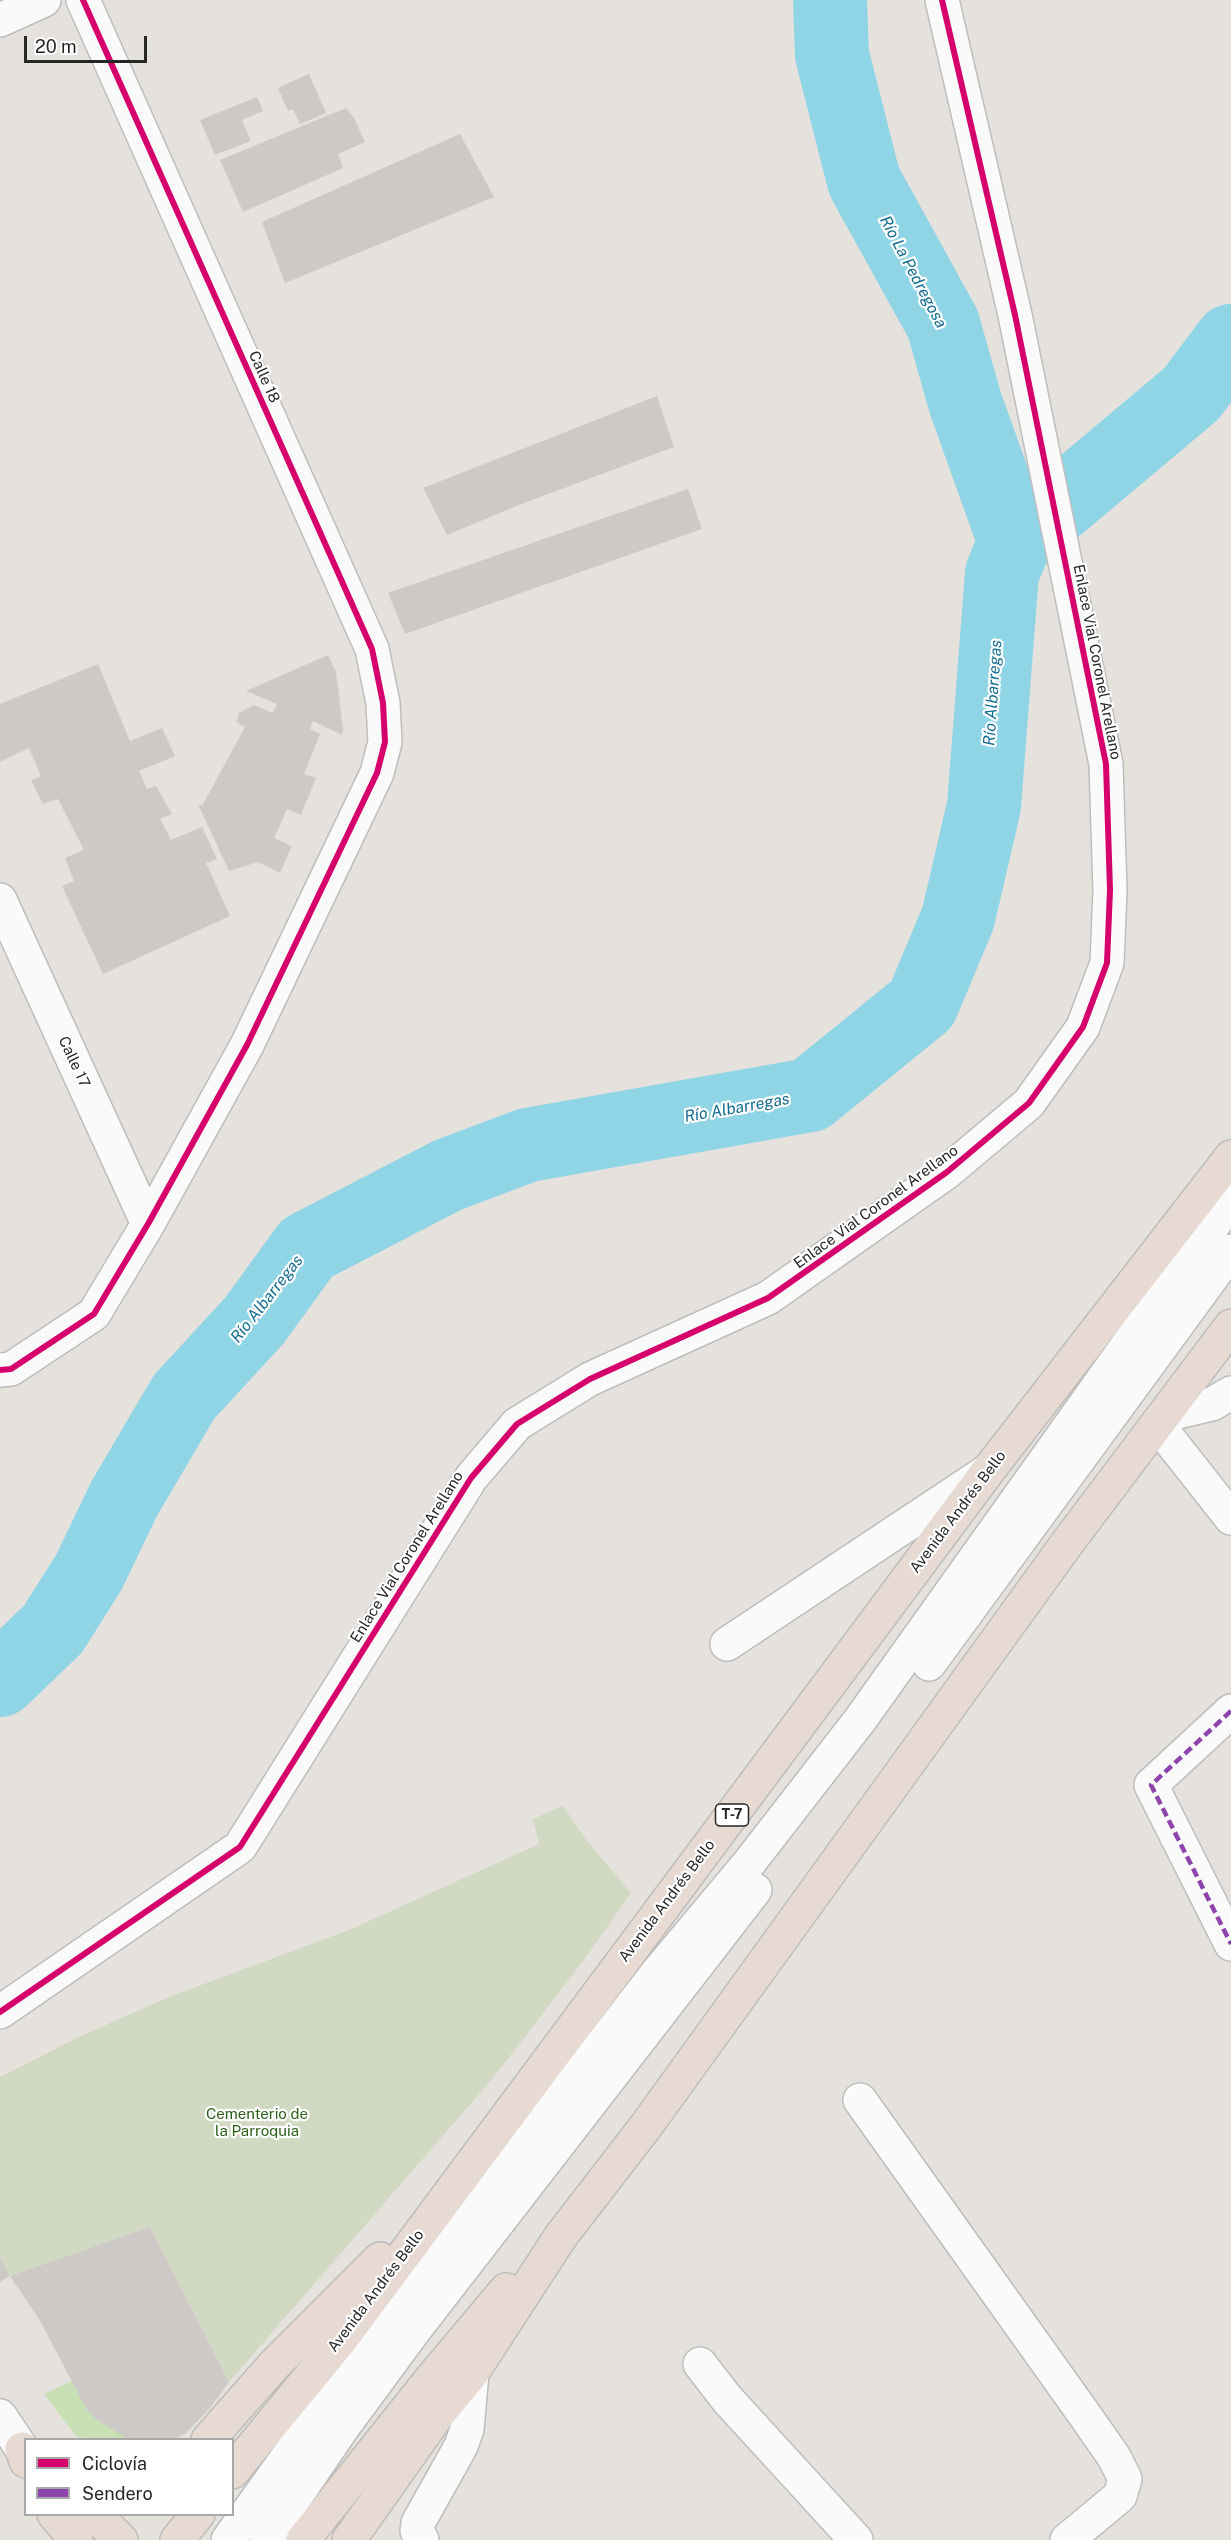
<!DOCTYPE html>
<html>
<head>
<meta charset="utf-8">
<style>
	body { margin:0 }
	#map { position:relative; width:1231px; height:2540px; overflow:hidden; background:#e5e1dc; font-family:"Public Sans",sans-serif }
	canvas { display:block }
	.legend { position:absolute; left:24px; top:2438px; width:210px; height:78px; box-sizing:border-box; background:#fff; border:2px solid #a8a8a8; margin:0; padding:8px 10px; list-style:none; font-size:18px; color:#262626 }
	.legend li { display:flex; align-items:center; gap:12px; height:30px }
	.legend b { width:30px; border:2px solid #a8a8a8 }
	.scale { position:absolute; left:24px; top:36px; width:123px; height:27px; box-sizing:border-box; border:3px solid #262626; border-top:0; padding-left:8px; font-size:18px; line-height:21px; white-space:nowrap; color:#262626; -webkit-text-stroke:4px #fff; paint-order:stroke }
</style>
</head>
<body>
<div id="map">
<canvas width="1231" height="2540"></canvas>
<ul class="legend">
<li><b style="height:8px;background:#d6006c"></b>Ciclovía</li>
<li><b style="height:8px;background:#8e44ad"></b>Sendero</li>
</ul>
<div class="scale">20 m</div>
</div>
<script>
const ctx = document.querySelector('canvas').getContext('2d');
ctx.lineJoin = 'round';
function fillPath(path, color) { ctx.fillStyle = color; ctx.fill(path, 'evenodd'); }
const poly = rows => new Path2D(rows.map(r => 'M' + r).join(''));
function strokePath(path, color, width, dash) { ctx.strokeStyle = color; ctx.lineWidth = width; ctx.lineCap = dash ? 'butt' : 'round'; ctx.setLineDash(dash || []); ctx.stroke(path); }
function write(font, color, halo, rows, align = 'center') {
  ctx.font = font + ' "Public Sans",sans-serif'; ctx.lineWidth = 4.5; ctx.setLineDash([]); ctx.textBaseline = 'middle'; ctx.strokeStyle = halo; ctx.fillStyle = color; for (const [text, x, y, turn = 0] of rows) {
    ctx.save(); ctx.translate(x, y); ctx.rotate((+turn || 0) * Math.PI / 180); ctx.textAlign = isNaN(turn) ? turn : align; if (halo) ctx.strokeText(text, 0, 0); ctx.fillText(text, 0, 0); ctx.restore();
  }
}
const green = poly([
	[72,2381,88,2412,97,2420,129,2439,83,2439,75,2435,44,2394]
]);
const cemetery = poly([
	[563,1806,587,1841,631,1893,581,1964,493,2078,229,2382,150,2227,10,2276,0,2258,0,2077,83,2035,169,1997,349,1930,539,1844,533,1819]
]);
const river = poly([
	[830,0,832,55,864,181,943,324,965,402,1015,542],
	[0,1680,53,1629,89,1572,124,1499,184,1397,254,1321,307,1248,448,1175,528,1145,810,1095,922,1004,958,918,984,806,1002,573,1015,542,1191,394,1231,341]
]);
const building = poly([
	[309,74,326,113,300,124,293,109,288,111,278,88],
	[257,97,263,111,242,120,251,141,215,155,200,120],
	[346,108,354,118,365,142,338,154,343,168,243,212,220,160],
	[460,134,494,197,285,283,262,222],
	[657,396,674,447,519,505,447,535,423,488],
	[688,489,702,529,405,634,388,593],
	[328,655,336,672,343,729,342,735,313,721,310,729,320,734,304,774,316,778,301,815,287,809,274,838,292,846,280,873,258,862,229,871,198,804,202,806,245,727,236,722,239,713,254,705,273,713,277,704,246,691],
	[98,664,130,741,162,728,175,756,139,771,147,789,156,786,172,814,160,819,171,840,202,827,217,859,206,863,230,916,103,974,62,886,74,881,65,858,84,850,58,799,43,804,31,780,41,776,29,748,0,762,0,704],
	[150,2227,229,2382,210,2408,186,2433,174,2440,129,2440,97,2420,88,2412,39,2319,10,2276],
	[0,2258,10,2276,0,2282]
]);
const minor = poly([
	[0,20,44,0],
	[0,900,148,1224],
	[0,1370,11,1369,94,1314,148,1224,247,1045,377,773,385,742,383,703,372,649,83,0],
	[1165,1415,1212,1404,1231,1393],
	[1157,1424,1231,1518],
	[727,1644,986,1472],
	[929,1664,1231,1251],
	[1231,1711,1151,1785,1231,1944],
	[0,2012,240,1847,471,1478,517,1424,590,1379,768,1298,947,1172,1029,1103,1083,1027,1107,963,1110,890,1106,764,1015,315,942,0],
	[860,2100,1084,2414,1114,2457,1125,2479,1120,2496,1067,2540],
	[700,2364,727,2399,856,2540],
	[0,2416,22,2449],
	[228,2540,314,2420,399,2307,657,1973,749,1863,860,1720,1231,1200],
	[266,2540,343,2427,413,2332,755,1890],
	[422,2540,417,2531,418,2523,461,2446,467,2429,472,2373]
]);
const highway = poly([
	[208,2440,274,2365,380,2259],
	[22,2449,26,2461],
	[232,2472,342,2338,988,1471,1231,1157],
	[54,2514,76,2540],
	[94,2514,121,2540],
	[177,2540,198,2514],
	[303,2540,432,2378,506,2290],
	[349,2540,438,2414,472,2373,561,2236,646,2126,1068,1542,1231,1326]
]);
const quiet = poly([
	[1231,1711,1151,1785,1231,1944]
]);
const cycleway = poly([
	[0,1370,11,1369,94,1314,148,1224,247,1045,377,773,385,742,383,703,372,649,83,0],
	[0,2012,240,1847,471,1478,517,1424,590,1379,768,1298,947,1172,1029,1103,1083,1027,1107,963,1110,890,1106,764,1015,315,942,0]
]);
const shields = [
	[732,1815,33]
];
const shieldNames = [
	["T-7",732,1815]
];
const streetNames = [
	["Calle 18",264,377,66],
	["Enlace Vial Coronel Arellano",1097,662,79],
	["Calle 17",74,1062,65],
	["Enlace Vial Coronel Arellano",876,1207,-36],
	["Avenida Andrés Bello",958,1512,-53],
	["Enlace Vial Coronel Arellano",407,1557,-58],
	["Avenida Andrés Bello",667,1901,-53],
	["Avenida Andrés Bello",376,2291,-53]
];
const parkNames = [
	["Cementerio de",257,2114],
	["la Parroquia",257,2131]
];
const waterNames = [
	["Río La Pedregosa",913,272,62],
	["Río Albarregas",993,693,-86],
	["Río Albarregas",737,1108,-10],
	["Río Albarregas",267,1299,-52]
];
fillPath(green, '#c9e0b4');
fillPath(cemetery, '#d2d9c3');
strokePath(river, '#90d5e6', 74);
fillPath(building, '#ccc9c6');
strokePath(minor, '#bebdbe', 36);
strokePath(highway, '#bebdbb', 36);
strokePath(minor, '#fbfafa', 33);
strokePath(highway, '#e7dad2', 33);
strokePath(quiet, '#8e44ad', 4.5, [9, 4.5]);
strokePath(cycleway, '#d6006c', 6);
for (const [x, y, w] of shields) { const box = new Path2D(); box.roundRect(x - w / 2, y - 11, w, 22, 4.5); ctx.fillStyle = '#fff'; ctx.fill(box); strokePath(box, '#262626', 1.5); }
write('bold 14px', '#262626', null, shieldNames);
write('15px', '#262626', '#fff', streetNames);
write('15px', '#2d601a', '#fff', parkNames);
write('italic 16px', '#106c91', '#fff', waterNames);
</script>
</body>
</html>
